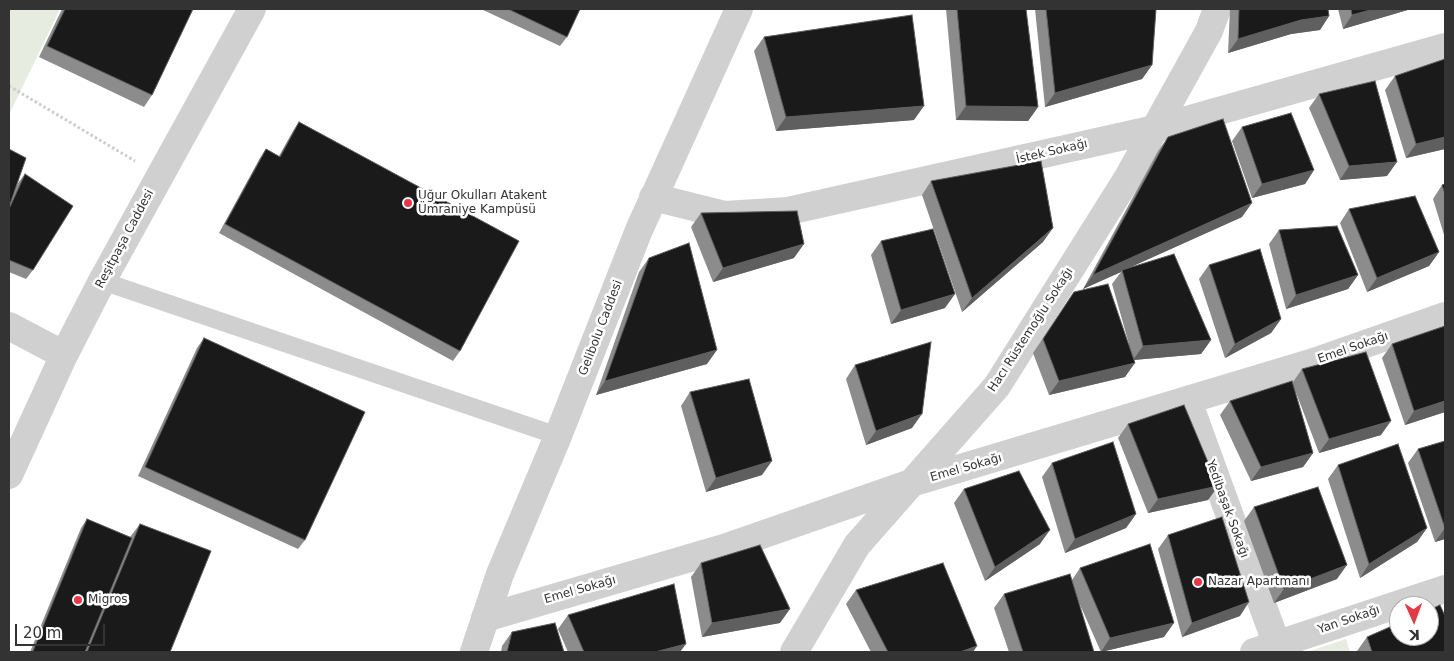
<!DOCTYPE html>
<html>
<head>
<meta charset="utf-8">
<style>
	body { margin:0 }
	#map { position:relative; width:1454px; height:661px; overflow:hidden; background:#fff; font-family:"DejaVu Sans",sans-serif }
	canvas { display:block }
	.frame { position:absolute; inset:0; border:10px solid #333; pointer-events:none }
	.north { position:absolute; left:1389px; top:596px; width:50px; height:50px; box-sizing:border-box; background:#fff; border:1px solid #adadad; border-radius:50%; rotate:178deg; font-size:14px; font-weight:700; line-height:20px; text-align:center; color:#333 }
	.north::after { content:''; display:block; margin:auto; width:18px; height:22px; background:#e63946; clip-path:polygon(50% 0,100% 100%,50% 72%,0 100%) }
	.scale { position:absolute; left:15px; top:624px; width:90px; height:22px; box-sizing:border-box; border:2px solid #333; border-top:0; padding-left:6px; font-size:15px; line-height:18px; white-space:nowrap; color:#333; -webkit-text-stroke:4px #fff; paint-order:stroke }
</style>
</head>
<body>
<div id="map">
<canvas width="1454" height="661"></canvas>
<div class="frame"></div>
<div class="north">K</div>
<div class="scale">20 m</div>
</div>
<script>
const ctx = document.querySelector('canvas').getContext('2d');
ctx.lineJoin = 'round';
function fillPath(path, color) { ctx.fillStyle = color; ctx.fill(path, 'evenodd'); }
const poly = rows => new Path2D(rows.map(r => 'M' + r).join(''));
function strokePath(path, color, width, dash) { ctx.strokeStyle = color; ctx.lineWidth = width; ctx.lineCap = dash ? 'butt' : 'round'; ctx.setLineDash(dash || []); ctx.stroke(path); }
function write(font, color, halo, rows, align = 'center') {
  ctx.font = font + ' "DejaVu Sans",sans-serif'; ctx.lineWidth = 5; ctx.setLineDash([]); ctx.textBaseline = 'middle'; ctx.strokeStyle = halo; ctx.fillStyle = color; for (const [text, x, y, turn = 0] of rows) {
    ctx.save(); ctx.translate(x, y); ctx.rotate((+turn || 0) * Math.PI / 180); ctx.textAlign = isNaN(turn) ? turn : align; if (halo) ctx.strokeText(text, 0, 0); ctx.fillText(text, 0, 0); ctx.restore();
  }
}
const green = poly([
	[9,9,60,9,9,115],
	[1346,639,1350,652,1307,652]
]);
const path = poly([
	[9,86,135,161]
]);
const service = poly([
	[102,281,558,436]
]);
const minor = poly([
	[653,197,725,215,788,211,1155,129,1445,47],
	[9,326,64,355],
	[1188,401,1277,645],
	[485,618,724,548,911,483,1314,362,1445,316],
	[794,652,857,545,997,386,1127,179,1209,31,1217,9],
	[1254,652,1445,589]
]);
const tertiary = poly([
	[9,475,64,355,102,281,252,9],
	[474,652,500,574,558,436,639,230,739,9]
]);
const wall = poly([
	[62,9,193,9,152,95,144,107,39,57],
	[481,9,580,9,567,37,560,46],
	[946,9,1026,9,1038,107,1028,121,956,120],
	[1035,9,1156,9,1152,65,1142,79,1045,107],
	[1230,9,1328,9,1329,16,1320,30,1291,34,1228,53],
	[1338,9,1411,9,1343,29],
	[764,37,914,120,776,131,754,51],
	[1395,76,1445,149,1406,158,1385,90],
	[1319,94,1387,176,1340,180,1309,108],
	[299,122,460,351,453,361,219,233,260,158,266,149,279,156,293,131],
	[1242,127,1314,170,1305,184,1252,198,1232,141],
	[1168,137,1242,217,1133,266,1211,340,1201,354,1134,360,1125,377,1049,395,1033,353,1074,292,1129,344,1112,284,1121,272,1083,289,1158,151],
	[9,149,14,192,18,183,25,174,33,270,26,279,9,272],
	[931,181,1043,242,962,312,922,195],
	[1445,184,1445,238,1433,199,1442,185],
	[1349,209,1439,252,1429,266,1367,292,1340,223],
	[701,213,794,258,713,282,691,227],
	[1279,230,1358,275,1348,289,1286,309,1269,244],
	[881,241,945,308,891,324,871,255],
	[649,258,707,364,596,395,639,272],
	[1209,265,1281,319,1271,333,1225,358,1199,279],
	[204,338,305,540,298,549,138,476,197,348],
	[1392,344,1445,412,1405,425,1382,358],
	[855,365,912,428,866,445,846,379],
	[1302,369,1381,435,1319,453,1295,390,1313,453,1303,467,1251,481,1220,415,1230,401,1293,382],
	[690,392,762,475,706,492,681,406],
	[1128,424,1218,486,1208,500,1148,513,1118,438],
	[1445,441,1445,539,1435,542,1408,463,1418,449],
	[1052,463,1136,514,1126,528,1065,553,1042,477],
	[1338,465,1427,528,1417,542,1360,578,1328,479],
	[964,489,1040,544,985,581,954,503],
	[1254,507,1337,579,1274,603,1244,521],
	[87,519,130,537,140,524,170,652,30,652,81,528],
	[1168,535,1240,616,1182,637,1158,549],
	[701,563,780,623,702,637,691,577],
	[1080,568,1164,637,1101,652,1077,598,1094,652,1009,652,994,608,1004,594,1072,580],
	[856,590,973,652,871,652,846,604],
	[568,615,680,652,568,652,558,629],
	[512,632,564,652,501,652,502,646],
	[1367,637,1445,652,1358,652,1357,651]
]);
const shadedWall = poly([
	[1374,9,1411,9,1343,29,1352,15],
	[1329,16,1320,30,1291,34,1228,53,1238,39,1301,20],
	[1152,65,1142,79,1045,107,1055,93],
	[924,106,914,120,776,131,786,117],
	[966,106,1038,107,1028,121,956,120],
	[1445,137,1445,149,1406,158,1416,144],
	[1397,162,1387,176,1340,180,1349,166],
	[1314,170,1305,184,1252,198,1262,184],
	[1252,203,1242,217,1122,271,1122,270,1121,272,1083,289,1093,275],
	[1053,228,1043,242,962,312,972,298],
	[804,244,794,258,713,282,723,268],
	[1439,252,1429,266,1367,292,1377,278],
	[1358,275,1348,289,1286,309,1296,295],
	[955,294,945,308,891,324,901,310],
	[1281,319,1271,333,1225,358,1235,344],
	[1211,340,1201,354,1133,360,1143,346],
	[717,350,707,364,596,395,605,381],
	[1135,363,1125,377,1049,395,1059,381],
	[1445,401,1445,412,1405,425,1414,411],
	[922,414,912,428,866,445,876,431],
	[1391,421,1381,435,1319,453,1329,439],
	[1313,453,1303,467,1251,481,1261,467],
	[772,461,762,475,706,492,716,478],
	[1218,486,1208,500,1148,513,1158,499],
	[1136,514,1126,528,1065,553,1075,539],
	[1427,528,1417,542,1360,578,1369,564],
	[1445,528,1445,539,1435,542],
	[1050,530,1040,544,985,581,995,567],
	[1347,565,1337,579,1274,603,1284,589],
	[1249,602,1240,616,1182,637,1192,623],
	[790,609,780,623,702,637,712,623],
	[1174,623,1164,637,1101,652,1110,638],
	[686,644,680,652,655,652],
	[977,646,973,652,960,652]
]);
const building = poly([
	[65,9,193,9,152,95,47,46,65,9],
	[508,9,580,9,567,37,508,9],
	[957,9,1026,9,1038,107,966,106,957,9],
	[1046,9,1156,9,1152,65,1055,93,1046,9],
	[1239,9,1328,9,1329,16,1301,20,1238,39,1239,9],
	[1351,9,1374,9,1352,15,1351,9],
	[912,15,924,106,786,117,764,37,912,15],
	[1445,59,1445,137,1416,144,1395,76,1445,59],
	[1375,81,1397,162,1349,166,1319,94,1375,81],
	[1291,113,1314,170,1262,184,1242,127,1291,113],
	[1223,119,1252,203,1093,275,1168,137,1223,119],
	[299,122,519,241,460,351,225,224,266,149,280,157,299,122],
	[9,149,26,158,9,207,9,149],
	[1041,161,1053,228,972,298,931,181,1041,161],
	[25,174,73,206,33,270,9,260,9,209,25,174],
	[1445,184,1445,194,1442,185,1445,184],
	[1415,196,1439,252,1377,278,1349,209,1415,196],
	[797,211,804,244,723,268,701,213,797,211],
	[1337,226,1358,275,1296,295,1279,230,1337,226],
	[933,229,955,294,901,310,881,241,933,229],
	[689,243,717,350,605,381,649,258,689,243],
	[1260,249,1281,319,1235,344,1209,265,1260,249],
	[1174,254,1211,340,1143,346,1122,270,1174,254],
	[1108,284,1135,363,1059,381,1043,339,1074,292,1108,284],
	[1445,326,1445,401,1414,411,1392,344,1445,326],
	[204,338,365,412,305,540,145,467,204,338],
	[931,342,922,414,876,431,855,365,931,342],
	[1366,352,1391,421,1329,439,1302,369,1366,352],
	[749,379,772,461,716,478,690,392,749,379],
	[1292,381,1313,453,1261,467,1230,401,1292,381],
	[1184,405,1218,486,1158,499,1128,424,1184,405],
	[1445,441,1445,528,1418,449,1445,441],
	[1113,442,1136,514,1075,539,1052,463,1113,442],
	[1398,444,1427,528,1369,564,1338,465,1398,444],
	[1019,471,1050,530,995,567,964,489,1019,471],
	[1318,487,1347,565,1284,589,1254,507,1318,487],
	[1222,517,1249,602,1192,623,1168,535,1222,517],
	[87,519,132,538,85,652,36,652,33,651,87,519],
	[140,524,211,551,170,652,87,652,140,524],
	[1150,544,1174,623,1110,638,1080,568,1150,544],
	[760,545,790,609,712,623,701,563,760,545],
	[943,563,977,646,960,652,888,652,856,590,943,563],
	[1070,574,1094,652,1023,652,1004,594,1070,574],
	[674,584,686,644,655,652,584,652,568,615,674,584],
	[1440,605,1445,616,1445,652,1372,652,1367,637,1399,623,1399,636,1429,636,1429,610,1440,605],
	[555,623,564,652,507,652,512,632,555,623]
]);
const markers = [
	[408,203,5,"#e63946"],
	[1198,582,5,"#e63946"],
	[78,600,5,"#e63946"]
];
const streetNames = [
	["İstek Sokağı",1052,152,-13],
	["Reşitpaşa Caddesi",125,239,-62],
	["Gelibolu Caddesi",601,328,-69],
	["Hacı Rüstemoğlu Sokağı",1031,330,-57],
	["Emel Sokağı",1353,348,-19],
	["Emel Sokağı",966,468,-16],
	["Yedibaşak Sokağı",1227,509,70],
	["Emel Sokağı",580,590,-16],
	["Yan Sokağı",1349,620,-19]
];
const poiNames = [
	["Uğur Okulları Atakent",418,196],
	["Ümraniye Kampüsü",418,210],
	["Nazar Apartmanı",1208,582],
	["Migros",88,600]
];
fillPath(green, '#e6ecdf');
strokePath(path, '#cdcdcd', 3, [2.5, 2.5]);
strokePath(service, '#d0d0d0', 18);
strokePath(minor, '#d0d0d0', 28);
strokePath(tertiary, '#d0d0d0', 28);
fillPath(wall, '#8c8c8c');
fillPath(shadedWall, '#5f5f5f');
fillPath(building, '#1a1a1a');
strokePath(building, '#5f5f5f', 1);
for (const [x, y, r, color] of markers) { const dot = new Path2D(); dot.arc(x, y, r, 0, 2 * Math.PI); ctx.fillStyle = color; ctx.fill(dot); strokePath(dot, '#fff', 2); }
write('12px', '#333', '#fff', streetNames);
write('12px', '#333', '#fff', poiNames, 'left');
</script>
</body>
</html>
